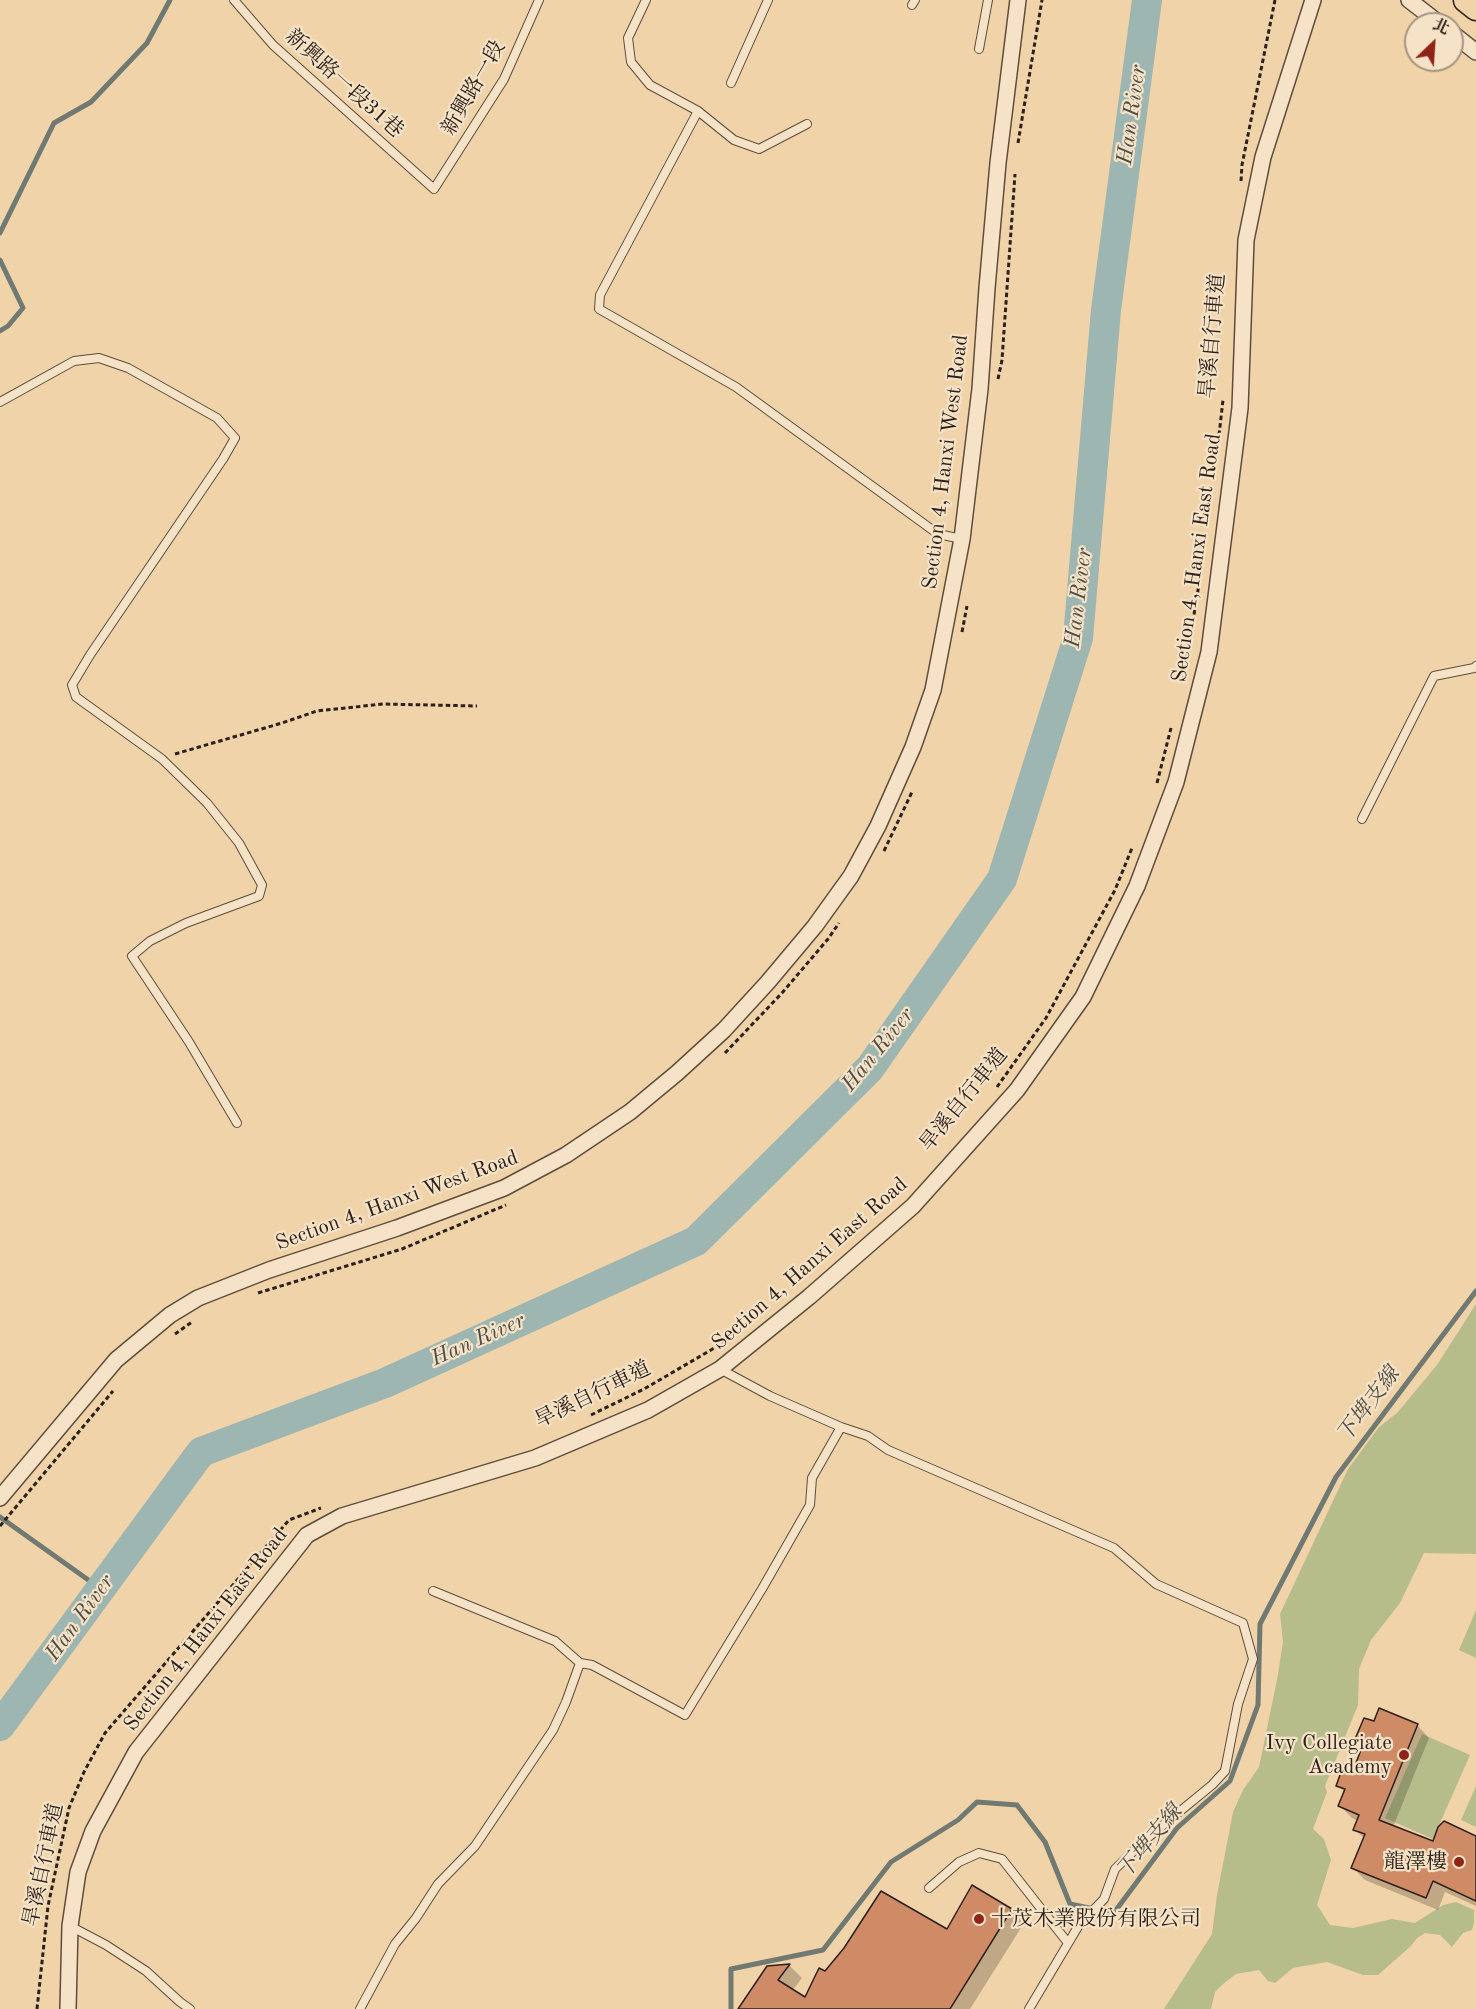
<!DOCTYPE html>
<html>
<head>
<meta charset="utf-8">
<style>
	body { margin:0 }
	#map { position:relative; width:1476px; height:2009px; overflow:hidden; background:#f0d3a9; font-family:"Old Standard TT","Noto Serif TC",serif }
	canvas { display:block }
	.north { position:absolute; left:1404px; top:12px; width:60px; height:60px; box-sizing:border-box; background:#f5e2c7; border:2px solid #a59481; border-radius:50%; rotate:25deg; font-size:16px; font-weight:700; line-height:24px; text-align:center; color:#2d2017 }
	.north::after { content:''; display:block; margin:auto; width:21px; height:27px; background:#8f2418; clip-path:polygon(50% 0,100% 100%,50% 72%,0 100%) }
</style>
</head>
<body>
<div id="map">
<canvas width="1476" height="2009"></canvas>
<div class="north">北</div>
</div>
<script>
const ctx = document.querySelector('canvas').getContext('2d');
ctx.lineJoin = 'round';
function fillPath(path, color) { ctx.fillStyle = color; ctx.fill(path, 'evenodd'); }
const poly = rows => new Path2D(rows.map(r => 'M' + r).join(''));
function strokePath(path, color, width, dash) { ctx.strokeStyle = color; ctx.lineWidth = width; ctx.lineCap = dash ? 'butt' : 'round'; ctx.setLineDash(dash || []); ctx.stroke(path); }
function write(font, color, halo, rows, align = 'center') {
  ctx.font = font + ' "Old Standard TT","Noto Serif TC",serif'; ctx.lineWidth = 4.5; ctx.setLineDash([]); ctx.textBaseline = 'middle'; ctx.strokeStyle = halo; ctx.fillStyle = color; for (const [text, x, y, turn = 0] of rows) {
    ctx.save(); ctx.translate(x, y); ctx.rotate((+turn || 0) * Math.PI / 180); ctx.textAlign = isNaN(turn) ? turn : align; if (halo) ctx.strokeText(text, 0, 0); ctx.fillText(text, 0, 0); ctx.restore();
  }
}
const green = poly([
	[1476,1304,1476,1554,1424,1553,1400,1603,1371,1640,1359,1669,1358,1705,1325,1786,1327,1792,1313,1829,1324,1839,1331,1860,1317,1905,1330,1925,1353,1928,1392,1919,1415,1923,1443,1905,1456,1902,1474,1910,1474,1923,1472,1930,1463,1933,1452,1947,1440,1935,1425,1933,1417,1938,1411,1946,1378,1975,1363,1975,1327,1962,1293,1968,1275,1983,1268,1981,1259,1970,1236,1974,1223,1984,1215,1992,1211,2009,1164,2009,1212,1934,1217,1895,1233,1812,1243,1790,1259,1767,1277,1680,1283,1642,1280,1614,1348,1469,1379,1427,1397,1413,1437,1365],
	[1476,1610,1476,1658,1459,1650],
	[1422,1734,1470,1755,1433,1839,1385,1818],
	[1476,1786,1476,1827,1461,1820]
]);
const shadow = poly([
	[1375,1723,1417,1725,1429,1738,1393,1827,1434,1843,1476,1837,1476,1906,1445,1892,1438,1910,1365,1880,1353,1868,1365,1839,1355,1830,1358,1821,1352,1818,1340,1806,1345,1793,1338,1785,1354,1770,1364,1746,1357,1739],
	[1011,1910,1024,1923,970,2009,739,2009,768,1968,789,1965,802,1978,792,1991,806,1999,826,1973]
]);
const stream = poly([
	[0,233,54,123,91,102,147,43,170,0],
	[0,260,23,308,8,326,0,331],
	[0,1517,101,1589],
	[731,2009,731,1969,823,1950,891,1862,958,1820,977,1802,1017,1805,1045,1842,1070,1904,1103,1911,1116,1910,1177,1828,1230,1781,1258,1705,1260,1624,1336,1477,1476,1291]
]);
const river = poly([
	[0,1726,201,1452,385,1383,696,1241,870,1068,1002,879,1078,638,1106,310,1147,0]
]);
const building = poly([
	[1379,1708,1418,1724,1379,1820,1433,1841,1438,1827,1444,1821,1476,1836,1476,1901,1433,1881,1426,1898,1351,1868,1365,1834,1353,1830,1359,1815,1338,1806,1345,1789,1336,1786,1344,1764,1354,1768,1364,1742,1355,1739,1364,1718,1374,1721,1379,1708],
	[972,1885,1012,1909,950,2009,738,2009,767,1966,790,1964,778,1980,805,1997,819,1968,825,1971,844,1948,881,1891,947,1929,972,1885]
]);
const path = poly([
	[1018,143,1042,0],
	[1241,181,1242,165,1275,0],
	[998,379,1002,360,1015,174],
	[1219,435,1223,400],
	[962,632,967,606],
	[1183,681,1201,572],
	[175,754,282,723,317,711,383,704,477,706],
	[1157,783,1171,728],
	[884,851,912,792],
	[725,1053,782,993,828,939,839,923],
	[997,1087,1046,1018,1115,890,1132,848],
	[258,1293,402,1249,506,1205],
	[175,1334,192,1322],
	[591,1415,644,1389,711,1350,741,1330],
	[0,1526,113,1391],
	[37,2009,48,1906,69,1808,84,1772,105,1733,289,1520,321,1508]
]);
const service = poly([
	[234,0,273,45,434,189,504,79,539,0],
	[646,0,628,38,631,62,650,85,698,111,600,295,599,309,736,387,938,534,962,539],
	[912,5,915,0],
	[979,49,988,0],
	[731,83,768,0],
	[698,111,734,140,759,149,807,124],
	[0,402,74,361,99,358,128,368,217,418,235,438,223,459,90,655,72,685,76,697,162,759,207,803,239,843,262,885,259,896,186,923,150,941,132,956,189,1042,237,1123],
	[1362,819,1434,676,1474,668,1476,666],
	[720,1369,770,1396,841,1427,868,1436,888,1450,1114,1548,1156,1584,1243,1623,1253,1659,1238,1704,1225,1771,1212,1785,1145,1840,1115,1869,1104,1899,1079,1925,1029,2009],
	[433,1591,555,1641,580,1663,592,1665,685,1715,762,1589,810,1505,812,1478,841,1427],
	[929,1888,959,1862,979,1853,1002,1859,1068,1943],
	[70,1926,106,1945,146,1971,180,2002,190,2009],
	[360,2009,395,1944,416,1918,438,1884,475,1846,553,1730,566,1702,580,1663]
]);
const minor = poly([
	[1409,0,1440,24],
	[1452,33,1476,52],
	[0,1498,116,1360,170,1315,198,1298,269,1270,397,1228,504,1188,566,1155,630,1112,677,1073,724,1030,768,982,815,926,851,876,878,826,913,747,933,690,962,539,980,389,987,288,998,163,1018,0],
	[68,2009,70,1926,78,1872,93,1831,136,1752,307,1535,342,1516,535,1458,648,1410,720,1369,809,1297,913,1206,1017,1090,1083,997,1137,886,1176,782,1209,652,1240,408,1246,240,1263,157,1313,0]
]);
const trunk = poly([
	[1466,0,1476,8]
]);
const markers = [
	[1404,1755,6,"#8f2418"],
	[1459,1862,6,"#8f2418"],
	[979,1919,6,"#8f2418"]
];
const streetNames = [
	["新興路一段31巷",344,84,42],
	["新興路一段",474,88,-60],
	["旱溪自行車道",1213,336,-85],
	["Section 4, Hanxi West Road",946,462,-83],
	["Section 4, Hanxi East Road",1197,558,-82],
	["旱溪自行車道",964,1100,-51],
	["Section 4, Hanxi West Road",397,1201,-20],
	["Section 4, Hanxi East Road",810,1264,-41],
	["旱溪自行車道",593,1395,-26],
	["Section 4, Hanxi East Road",206,1630,-52],
	["旱溪自行車道",44,1865,-78]
];
const poiNames = [
	["Ivy Collegiate",1392,1743],
	["Academy",1392,1767],
	["龍澤樓",1447,1862],
	["十茂木業股份有限公司",991,1919,"left"]
];
const waterNames = [
	["Han River",1132,115,-82],
	["Han River",1079,598,-83],
	["Han River",878,1050,-51],
	["Han River",478,1340,-24],
	["下埤支線",1369,1405,-53],
	["Han River",80,1618,-54],
	["下埤支線",1150,1842,-50]
];
fillPath(green, '#b7bd8a');
fillPath(shadow, '#0003');
strokePath(stream, '#707a73', 5);
strokePath(river, '#9db6b1', 30);
fillPath(building, '#cf8b66');
strokePath(building, '#2d2017', 1.5);
strokePath(service, '#5e4d3c', 10);
strokePath(minor, '#5e4d3c', 18);
strokePath(trunk, '#2d2017', 27);
strokePath(path, '#2d2017', 3, [4.5, 3]);
strokePath(service, '#f5e2c7', 8);
strokePath(minor, '#f5e2c7', 15);
strokePath(trunk, '#f0d3a9', 24);
for (const [x, y, r, color] of markers) { const dot = new Path2D(); dot.arc(x, y, r, 0, 2 * Math.PI); ctx.fillStyle = color; ctx.fill(dot); strokePath(dot, '#f5e2c7', 2); }
write('21px', '#2d2017', '#f5e2c7', streetNames);
write('21px', '#2d2017', '#f5e2c7', poiNames, 'right');
write('italic 22px', '#4f4d45', '#f5e2c7', waterNames);
</script>
</body>
</html>
